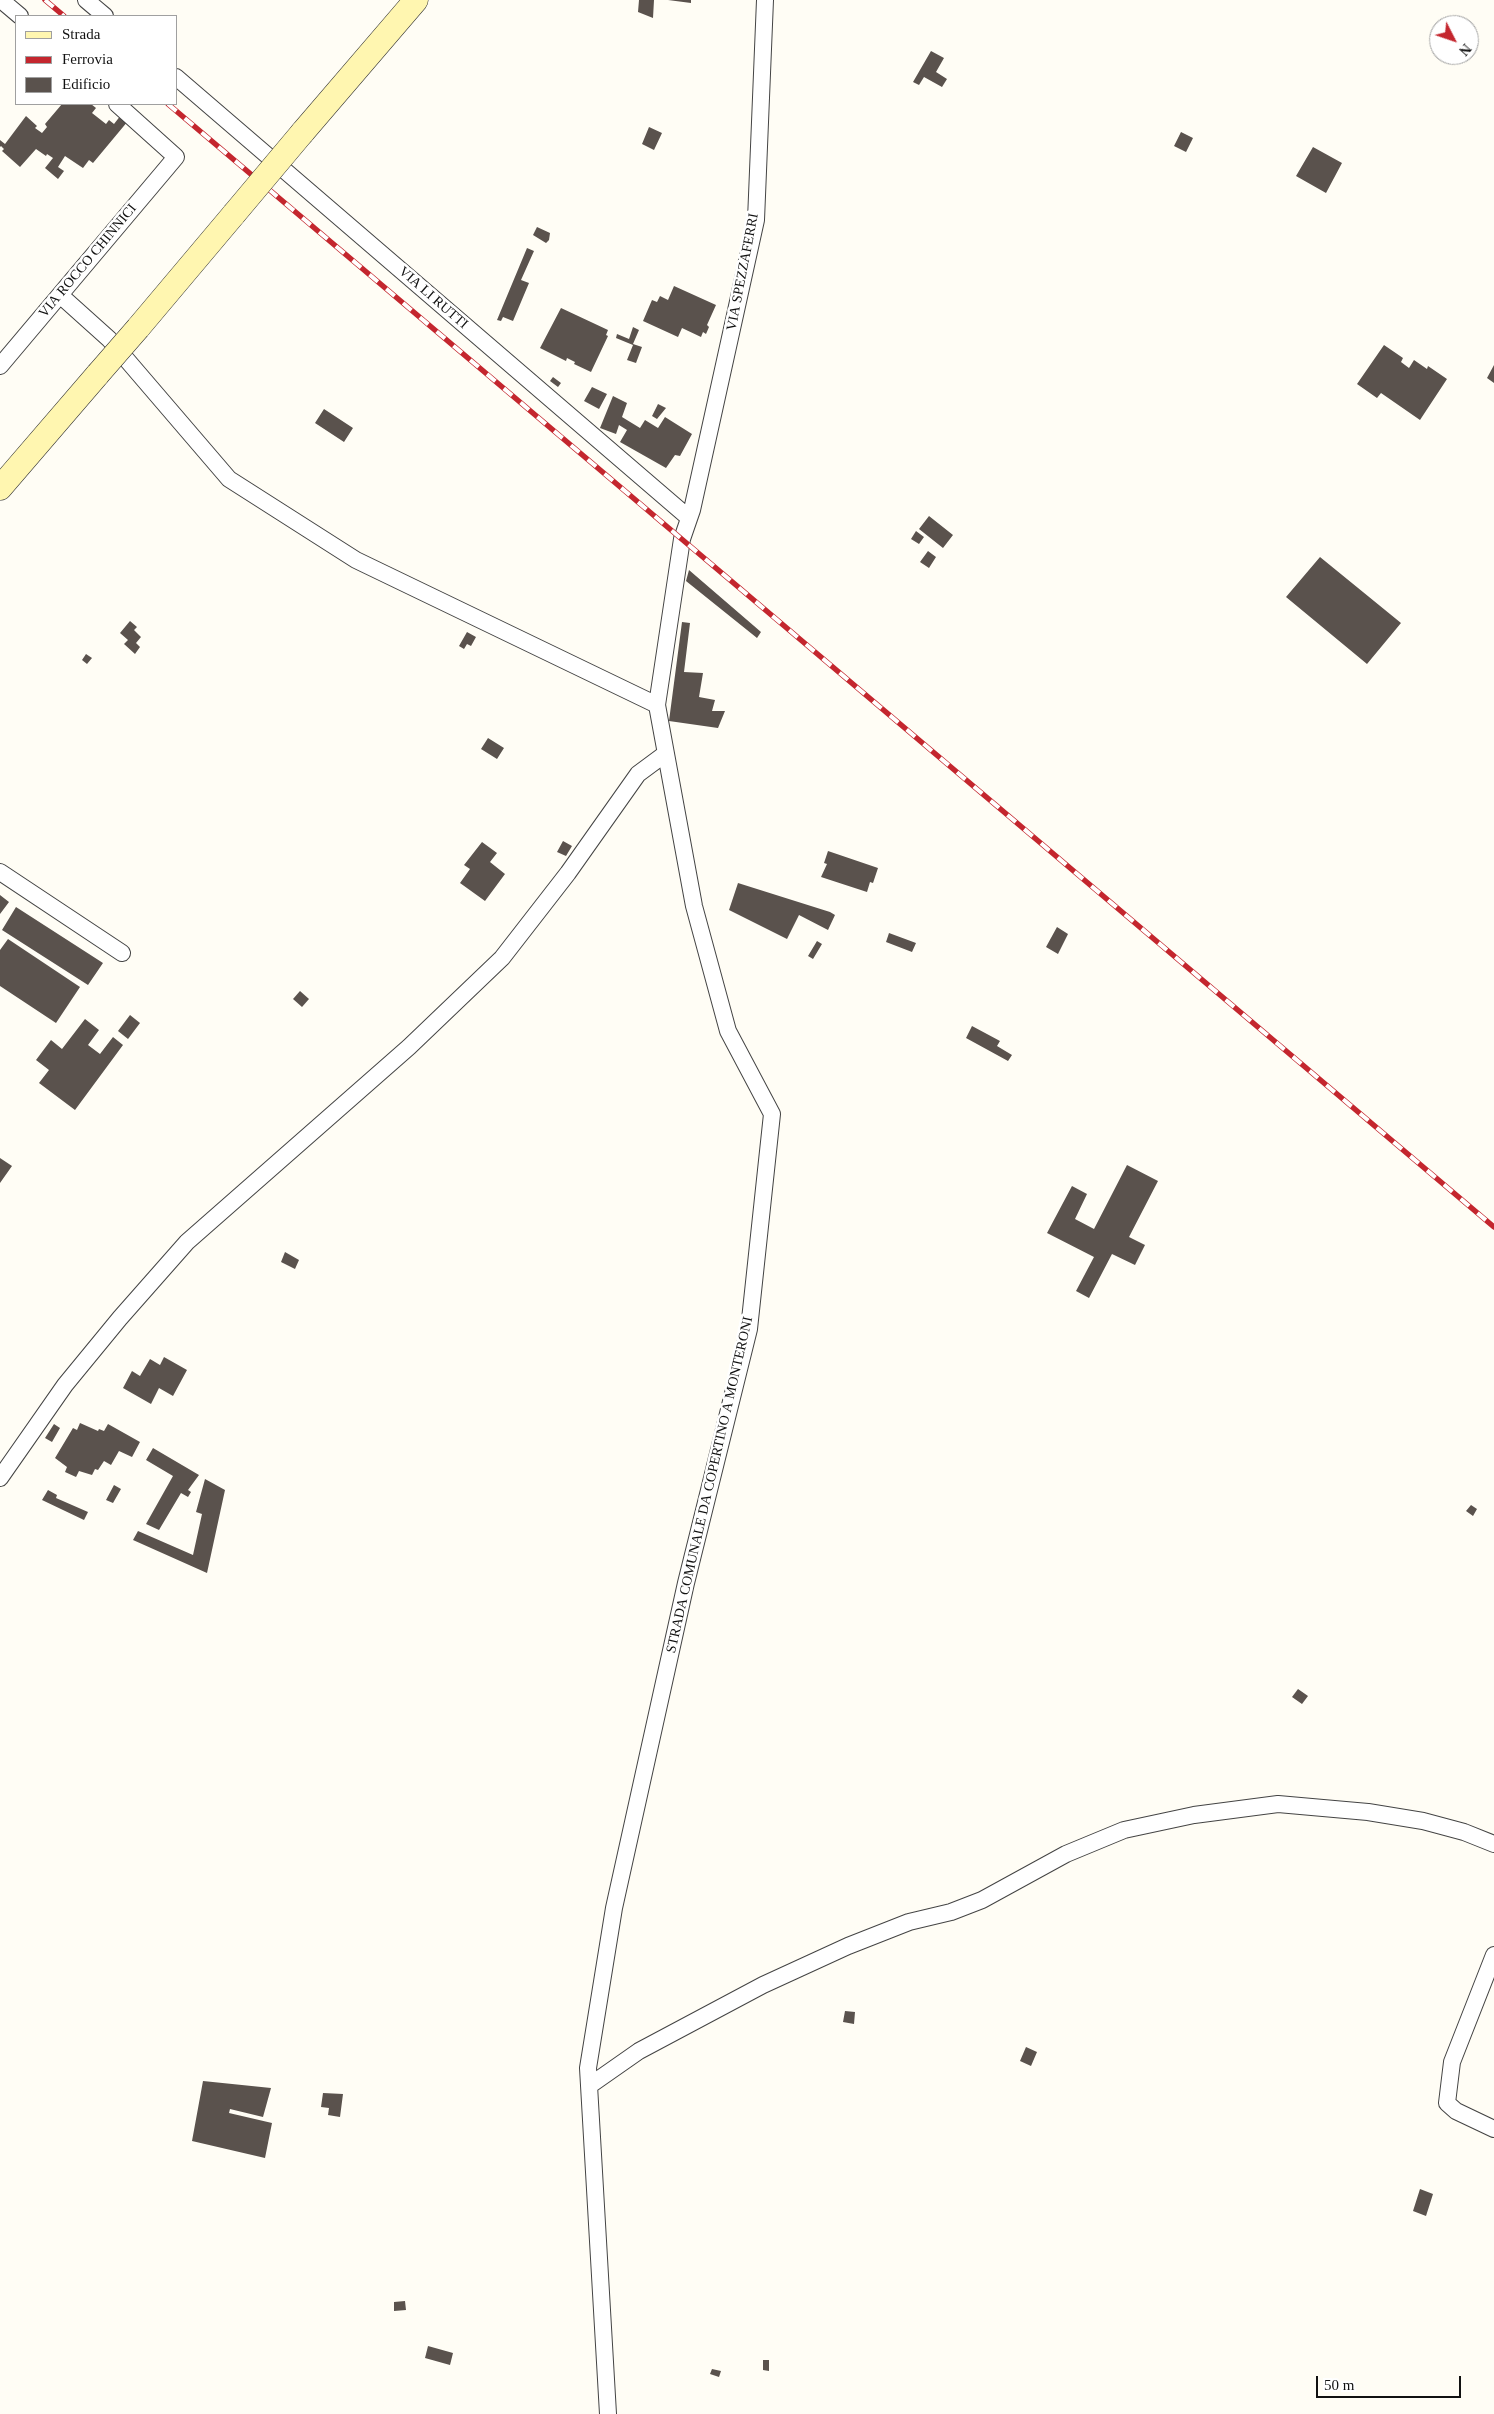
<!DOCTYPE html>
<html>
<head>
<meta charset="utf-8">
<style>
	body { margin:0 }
	#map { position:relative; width:1494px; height:2414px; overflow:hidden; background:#fffdf5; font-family:"Times New Roman",serif }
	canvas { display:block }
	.legend { position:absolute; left:15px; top:15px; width:162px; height:90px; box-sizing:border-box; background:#fff; border:1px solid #a0a0a0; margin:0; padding:6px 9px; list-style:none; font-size:15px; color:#111 }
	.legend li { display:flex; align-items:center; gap:10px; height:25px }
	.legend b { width:25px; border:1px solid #a0a0a0 }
	.north { position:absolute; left:1429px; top:15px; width:50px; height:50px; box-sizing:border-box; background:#fff; border:1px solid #a0a0a0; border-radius:50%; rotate:131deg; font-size:14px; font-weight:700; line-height:20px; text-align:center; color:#111 }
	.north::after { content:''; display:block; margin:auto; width:18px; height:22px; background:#c4262e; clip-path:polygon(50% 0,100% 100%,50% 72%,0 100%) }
	.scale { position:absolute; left:1316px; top:2376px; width:145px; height:22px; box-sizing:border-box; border:2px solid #111; border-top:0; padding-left:6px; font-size:15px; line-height:18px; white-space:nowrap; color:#111; -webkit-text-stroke:4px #fff; paint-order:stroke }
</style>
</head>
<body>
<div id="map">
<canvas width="1494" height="2414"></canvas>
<ul class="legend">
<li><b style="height:6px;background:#fff6b0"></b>Strada</li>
<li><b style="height:6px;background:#c4262e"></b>Ferrovia</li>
<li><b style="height:14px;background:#5a524d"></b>Edificio</li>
</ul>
<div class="north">N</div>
<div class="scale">50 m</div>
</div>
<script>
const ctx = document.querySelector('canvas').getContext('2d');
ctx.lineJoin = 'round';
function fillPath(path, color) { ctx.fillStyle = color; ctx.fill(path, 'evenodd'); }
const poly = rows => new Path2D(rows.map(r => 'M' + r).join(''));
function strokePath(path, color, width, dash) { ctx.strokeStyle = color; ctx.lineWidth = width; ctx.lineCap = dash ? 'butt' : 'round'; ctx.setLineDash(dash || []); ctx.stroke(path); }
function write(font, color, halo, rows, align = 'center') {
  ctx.font = font + ' "Times New Roman",serif'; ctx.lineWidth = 5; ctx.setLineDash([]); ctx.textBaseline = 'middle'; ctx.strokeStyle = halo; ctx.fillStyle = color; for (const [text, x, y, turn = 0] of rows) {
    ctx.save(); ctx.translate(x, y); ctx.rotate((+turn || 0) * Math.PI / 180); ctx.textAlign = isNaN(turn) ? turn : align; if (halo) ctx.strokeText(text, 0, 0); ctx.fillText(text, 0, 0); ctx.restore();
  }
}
const building = poly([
	[639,0,654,0,653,18,638,12],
	[668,0,691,0,691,3],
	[931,51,944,58,936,72,947,79,942,87,924,77,919,85,913,82],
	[62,104,91,104,96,108,92,113,106,124,109,120,114,124,121,115,128,121,93,163,89,160,83,168,65,156,58,167,64,171,58,179,45,168,53,158,47,154,46,156,36,149,20,167,2,151,4,149,1,146,0,147,0,140,5,144,26,116,37,126,35,128,42,133,47,127,45,124],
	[649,127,662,133,654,150,642,144],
	[1181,132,1193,138,1186,152,1174,146],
	[1313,147,1342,163,1326,193,1296,176],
	[537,227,550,233,549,240,546,243,533,235],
	[527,248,534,251,521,280,529,283,513,321,503,317,501,321,497,320],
	[674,286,716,305,707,325,709,327,706,334,703,332,701,337,682,328,678,337,643,321,652,300,657,302,660,296,668,300],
	[561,308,608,330,606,335,608,336,591,372,574,364,575,362,567,358,566,361,540,348],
	[633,327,639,330,633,344,642,347,636,363,627,360,633,345,616,338,617,334,629,339],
	[1384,345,1403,358,1401,362,1409,368,1414,360,1427,369,1428,366,1447,379,1420,420,1381,393,1377,398,1357,384],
	[1494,365,1494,383,1487,378],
	[553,377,561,383,558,387,550,381],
	[592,387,607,394,599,409,584,401],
	[613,396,627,403,622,417,640,428,645,420,658,428,665,417,692,434,680,456,675,455,666,468,620,442,627,430,619,425,616,434,600,428],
	[658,404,666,408,657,419,652,416],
	[324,409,353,428,344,442,315,423],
	[929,516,953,535,943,548,919,529],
	[916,531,924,537,919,544,911,539],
	[928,551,936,557,929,568,920,562],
	[1320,557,1401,623,1367,664,1286,597],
	[689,570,761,632,757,638,686,581],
	[130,621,137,627,134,630,141,637,136,643,140,647,135,654,124,644,128,640,120,633],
	[682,622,690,623,684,672,703,673,699,697,715,700,712,711,725,711,718,728,669,721],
	[467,632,476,637,471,646,467,644,464,649,459,646],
	[86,654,92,658,87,664,82,660],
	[488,738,504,748,497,759,481,749],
	[563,841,572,846,566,856,557,852],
	[482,842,497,853,490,862,505,874,485,901,460,883,470,869,464,865],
	[828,851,878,868,873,883,870,882,867,892,821,877,827,864,824,863],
	[738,883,830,912,835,915,828,930,799,915,787,939,729,910],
	[0,895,9,902,0,914],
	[16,907,103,963,88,985,2,930],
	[1057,927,1068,934,1058,954,1046,947],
	[889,933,916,943,912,952,886,942],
	[8,939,80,987,56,1023,0,986,0,950],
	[817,941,822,944,813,959,808,956],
	[300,991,309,999,302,1007,293,999],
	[130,1015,140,1023,128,1039,118,1031],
	[85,1019,99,1030,88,1045,100,1054,113,1037,123,1045,75,1110,39,1083,49,1070,36,1060,51,1040,62,1049],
	[972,1026,1000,1041,997,1046,1012,1055,1008,1061,966,1038],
	[0,1158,12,1166,0,1183],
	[1127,1165,1158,1181,1129,1237,1145,1245,1135,1265,1112,1254,1089,1298,1076,1291,1094,1257,1047,1233,1072,1186,1087,1194,1075,1219,1094,1229],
	[285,1252,299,1260,295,1269,281,1262],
	[164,1357,187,1370,173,1396,159,1388,151,1404,123,1388,132,1371,140,1376,150,1359,160,1365],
	[80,1423,98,1431,99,1429,104,1431,108,1424,140,1442,132,1457,119,1451,111,1465,104,1461,98,1470,95,1469,92,1475,79,1471,76,1477,65,1472,67,1467,55,1458,73,1428,77,1430],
	[54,1424,60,1428,52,1442,45,1438],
	[153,1448,199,1475,188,1490,191,1492,188,1497,181,1493,159,1530,146,1524,173,1476,146,1460],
	[205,1479,225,1490,207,1573,133,1540,138,1531,193,1555,202,1514,196,1512],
	[114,1485,121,1489,113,1503,106,1500],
	[48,1490,57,1495,56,1498,88,1512,84,1520,42,1500],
	[1471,1505,1477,1509,1473,1516,1466,1511],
	[1298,1689,1308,1696,1302,1704,1292,1697],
	[845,2011,855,2012,854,2024,843,2022],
	[1026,2047,1037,2052,1031,2066,1020,2061],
	[203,2081,271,2088,263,2117,230,2109,229,2113,272,2123,265,2158,192,2141],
	[323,2093,343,2094,340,2117,328,2115,329,2108,321,2107],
	[1420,2189,1433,2194,1426,2216,1413,2211],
	[405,2301,406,2310,394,2311,394,2302],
	[428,2346,453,2353,450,2365,425,2358],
	[763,2360,769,2360,769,2371,763,2370],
	[712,2369,721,2371,719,2377,710,2374]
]);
const street = poly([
	[1,0,20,16],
	[86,0,105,16],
	[176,77,689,518],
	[60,295,109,339,229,479,356,560,657,705],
	[0,366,176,157,117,104],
	[0,872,122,953],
	[0,1478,65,1385,120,1318,187,1242,409,1047,502,958,568,873,638,774,665,754],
	[1494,1955,1452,2062,1447,2103,1456,2111,1494,2129],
	[589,2086,639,2051,763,1985,848,1946,909,1922,951,1912,982,1900,1066,1854,1124,1830,1194,1815,1278,1804,1368,1812,1423,1821,1464,1832,1494,1844],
	[608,2414,588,2068,614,1908,686,1583,749,1329,772,1114,728,1031,694,906,657,705,682,539,692,510,756,220,765,0]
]);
const secondary = poly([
	[302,133,416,0],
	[138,328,234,214],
	[0,488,98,374]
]);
const rail = poly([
	[45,0,64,16],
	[168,104,1494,1227]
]);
const secondaryBridge = poly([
	[234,214,302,133],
	[98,374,138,328]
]);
const streetNames = [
	["VIA ROCCO CHINNICI",88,261,-50],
	["VIA SPEZZAFERRI",743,272,-79],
	["VIA LI RUTTI",433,298,41],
	["STRADA COMUNALE DA COPERTINO A MONTERONI",710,1485,-77]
];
fillPath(building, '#5a524d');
strokePath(street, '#444', 18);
strokePath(secondary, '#333', 25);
strokePath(street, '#fff', 16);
strokePath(secondary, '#fff6b0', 24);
strokePath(rail, '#c4262e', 5.5);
strokePath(rail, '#fff', 4, [11]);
strokePath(secondaryBridge, '#333', 25, []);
strokePath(secondaryBridge, '#fff6b0', 24);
write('14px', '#111', '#fff', streetNames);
</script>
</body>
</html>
